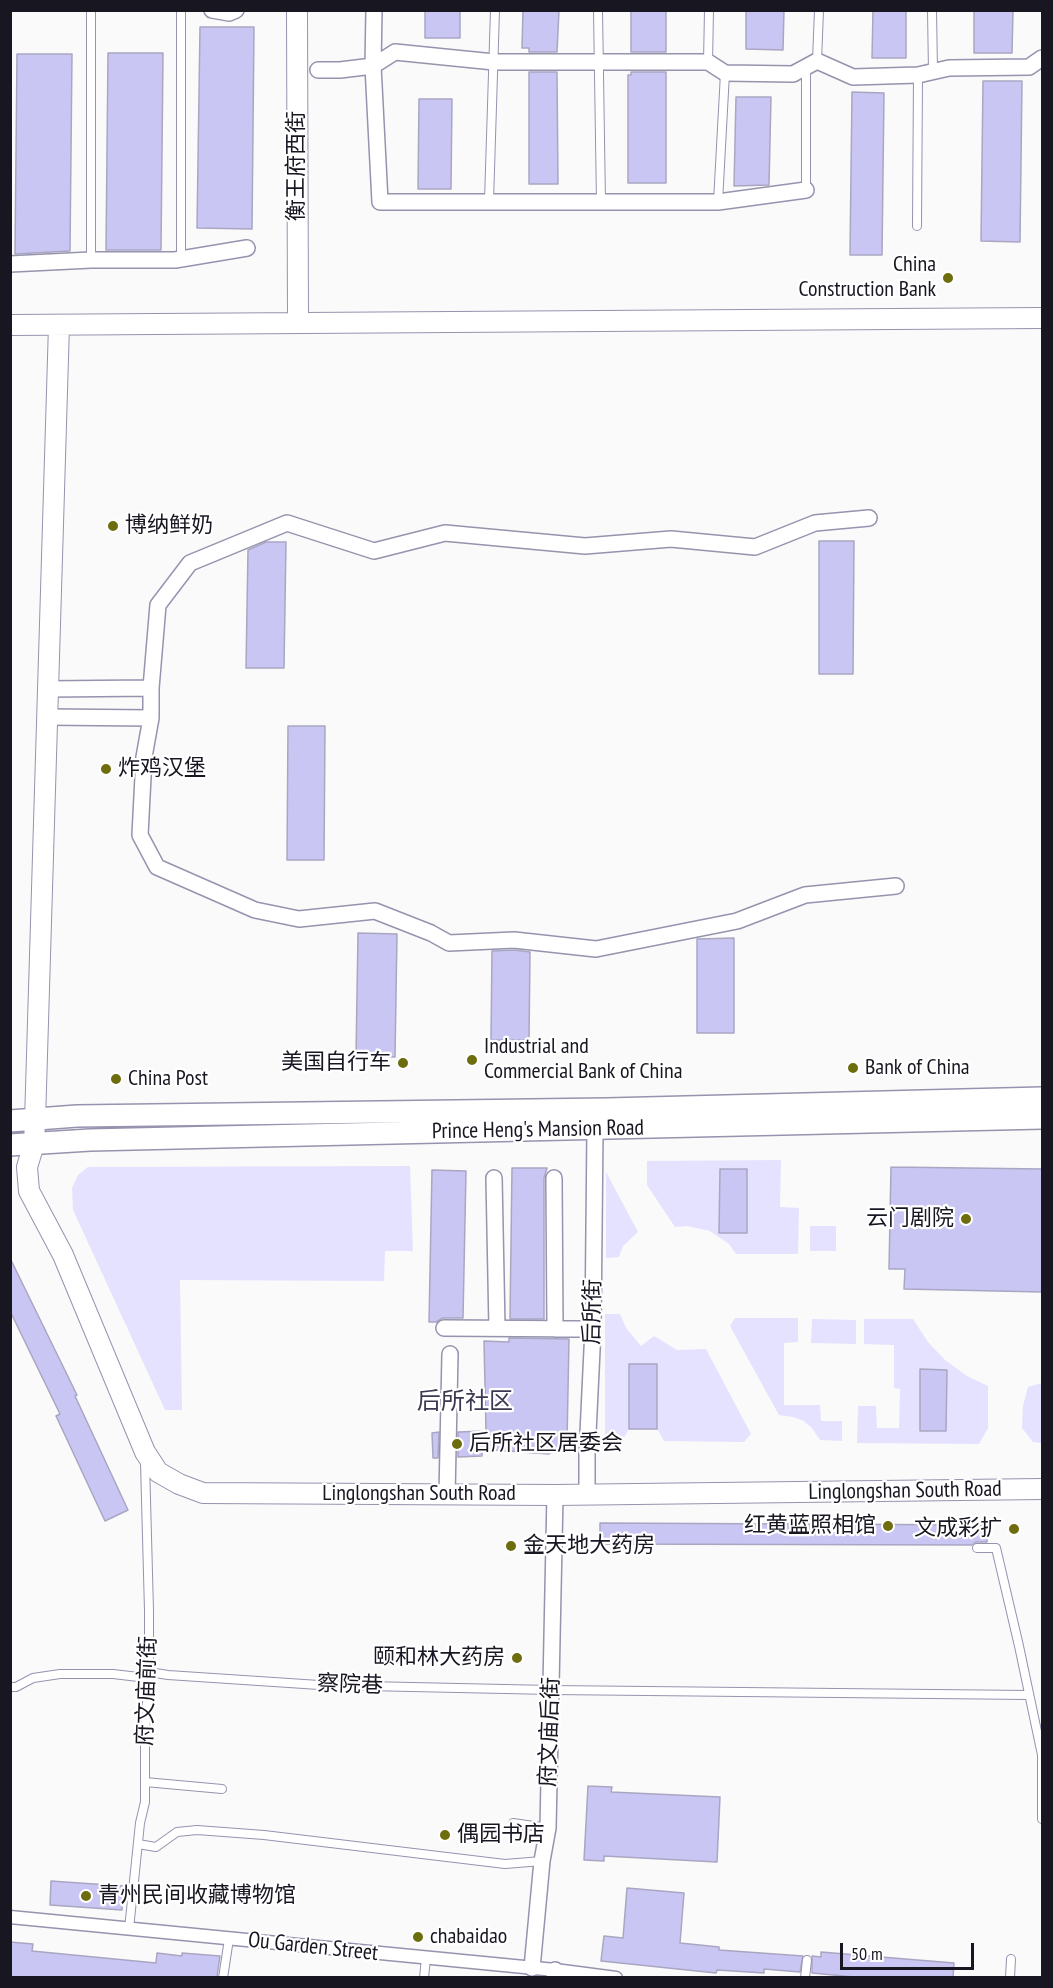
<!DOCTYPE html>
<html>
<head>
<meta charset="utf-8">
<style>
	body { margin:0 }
	#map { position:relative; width:1053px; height:1988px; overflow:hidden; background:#fafafa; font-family:"PT Sans Narrow",sans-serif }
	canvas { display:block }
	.frame { position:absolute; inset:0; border:12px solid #171621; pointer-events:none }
	.scale { position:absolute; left:840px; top:1943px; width:134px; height:27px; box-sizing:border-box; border:3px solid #171621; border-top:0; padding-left:8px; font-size:18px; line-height:21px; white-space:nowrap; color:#171621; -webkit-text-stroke:4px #fff; paint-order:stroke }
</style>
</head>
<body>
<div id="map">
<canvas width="1053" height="1988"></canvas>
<div class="frame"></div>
<div class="scale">50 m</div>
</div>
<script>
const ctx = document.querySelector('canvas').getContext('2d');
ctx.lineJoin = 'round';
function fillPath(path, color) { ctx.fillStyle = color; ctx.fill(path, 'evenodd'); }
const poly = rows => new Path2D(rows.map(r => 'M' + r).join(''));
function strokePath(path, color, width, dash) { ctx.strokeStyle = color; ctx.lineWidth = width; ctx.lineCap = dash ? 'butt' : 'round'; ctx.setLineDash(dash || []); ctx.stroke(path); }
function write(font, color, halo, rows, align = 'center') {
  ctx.font = font + ' "PT Sans Narrow","Noto Sans SC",sans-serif'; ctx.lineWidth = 4.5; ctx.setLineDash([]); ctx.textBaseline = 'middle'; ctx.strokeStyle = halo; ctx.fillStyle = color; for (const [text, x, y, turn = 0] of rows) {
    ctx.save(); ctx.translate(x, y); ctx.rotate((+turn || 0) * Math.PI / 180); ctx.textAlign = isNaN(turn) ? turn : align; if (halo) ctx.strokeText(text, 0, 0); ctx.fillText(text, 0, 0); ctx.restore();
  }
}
const green = poly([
	[781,1160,780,1207,799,1208,798,1254,736,1254,729,1244,710,1231,687,1226,675,1227,647,1185,647,1161],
	[410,1166,413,1251,385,1251,384,1281,180,1280,182,1410,165,1410,73,1210,72,1188,78,1175,88,1167],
	[606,1172,638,1232,623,1246,619,1257,606,1258],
	[810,1226,836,1226,836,1251,810,1251],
	[605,1314,620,1314,626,1328,641,1346,654,1336,677,1350,706,1349,751,1434,744,1442,664,1441,657,1429,657,1364,629,1364,629,1429,622,1441,605,1440],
	[735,1318,798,1318,798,1342,784,1343,784,1405,820,1405,821,1421,842,1421,842,1441,820,1440,812,1428,804,1421,793,1417,779,1415,730,1326],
	[812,1319,856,1320,856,1344,811,1343],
	[864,1319,913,1319,928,1342,945,1360,967,1376,988,1386,988,1428,979,1444,857,1443,858,1406,876,1406,877,1428,899,1428,900,1389,894,1388,894,1345,864,1344],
	[920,1370,947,1370,946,1431,920,1431],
	[1042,1383,1042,1443,1033,1442,1022,1428,1023,1406,1028,1387]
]);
const building = poly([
	[425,10,460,10,460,38,425,38,425,10],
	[523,10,559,10,557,52,529,52,529,48,522,48,523,10],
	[631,10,666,10,666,52,631,52,631,10],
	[746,10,784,10,783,50,746,49,746,10],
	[873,10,906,10,906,58,872,58,873,10],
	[974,10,1013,10,1012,53,974,53,974,10],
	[200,27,254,27,252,229,197,228,200,27],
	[108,53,163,53,161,250,106,250,108,53],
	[17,54,72,54,70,251,15,254,17,54],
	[529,72,557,72,558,184,529,184,529,72],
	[631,72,666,72,666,183,628,183,628,75,631,75,631,72],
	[983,81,1022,81,1020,242,981,241,983,81],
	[852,92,884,93,882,255,850,255,852,92],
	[736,97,771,97,769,185,734,186,736,97],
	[419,99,452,99,451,189,418,189,419,99],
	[819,541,854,541,853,674,819,674,819,541],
	[266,542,286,542,284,668,246,668,248,550,266,542],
	[288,726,325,726,324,860,287,860,288,726],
	[358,933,397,934,395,1057,356,1056,358,933],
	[734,938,734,1033,697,1033,697,939,734,938],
	[514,950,530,952,529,1040,491,1040,492,951,514,950],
	[891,1167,1042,1169,1042,1292,904,1289,905,1269,889,1269,891,1167],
	[512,1168,547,1168,544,1178,544,1319,510,1319,512,1168],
	[720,1169,747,1169,747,1233,719,1233,720,1169],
	[432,1170,466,1171,463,1318,443,1318,436,1322,429,1322,432,1170],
	[10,1258,77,1395,75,1396,128,1510,105,1521,56,1416,60,1414,10,1311,10,1258],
	[509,1338,569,1339,567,1442,549,1454,482,1449,482,1456,458,1457,458,1432,486,1431,484,1341,509,1342,509,1338],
	[629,1364,657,1364,657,1429,629,1429,629,1364],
	[920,1369,947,1370,946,1431,920,1431,920,1369],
	[439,1432,438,1458,433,1458,432,1433,439,1432],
	[600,1523,988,1525,987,1542,976,1542,972,1545,600,1544,600,1523],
	[588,1786,612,1787,611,1792,720,1797,717,1862,604,1856,604,1861,584,1860,588,1786],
	[51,1881,123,1886,122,1910,50,1905,51,1881],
	[627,1888,684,1893,680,1943,719,1947,719,1950,803,1956,800,1972,764,1969,764,1973,717,1970,716,1973,601,1961,604,1936,623,1938,627,1888],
	[10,1942,33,1944,32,1951,156,1963,157,1953,182,1956,182,1953,220,1956,217,1977,10,1977,10,1942],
	[821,1952,954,1963,953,1977,854,1977,812,1973,812,1956,821,1957,821,1952]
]);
const service = poly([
	[598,10,601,203],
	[932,10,933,72],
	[817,61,819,10],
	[708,62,709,10],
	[806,67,806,190],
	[489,201,495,10],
	[718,202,725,73],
	[917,226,918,75],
	[181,259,181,10],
	[91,260,91,10],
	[977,1548,996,1548,1019,1646,1042,1755,1042,1819],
	[149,1672,168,1675,319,1685,551,1690,1029,1695],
	[10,1687,16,1687,33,1678,60,1674,113,1674,147,1678],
	[145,1782,222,1789],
	[513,1823,548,1828],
	[138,1844,156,1847,177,1832,197,1830,264,1835,505,1864,542,1861],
	[129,1929,140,1823,145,1802,145,1734,149,1672,149,1611,145,1462],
	[223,1978,229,1939],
	[424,1978,426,1958],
	[805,1978,807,1960],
	[1010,1978,1011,1959]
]);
const pedestrian = poly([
	[10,1917,555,1970,616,1978]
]);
const minor = poly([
	[212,10,229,13,236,10],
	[374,10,373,66,380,202,718,202,806,190],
	[318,70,340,70,373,66,395,52,494,62,708,62,725,73,793,74,817,61,853,77,918,75,949,68,1029,67,1042,58],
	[10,264,91,260,175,260,247,248],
	[869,518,815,523,755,547,671,539,585,546,445,533,374,551,287,523,190,563,158,605,151,688,151,718,144,757,140,835,157,867,255,910,299,919,375,911,431,933,449,943,514,940,596,949,737,921,805,895,896,886],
	[48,689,151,688],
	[47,717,151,718],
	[494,1178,497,1328],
	[554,1178,555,1329],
	[444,1328,593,1329],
	[447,1495,450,1354],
	[587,1495,587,1454,593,1329,595,1129],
	[532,1968,542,1861,548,1828,555,1495],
	[554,1978,555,1970]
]);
const tertiary = poly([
	[297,10,298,322],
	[10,325,1042,318],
	[59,325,35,1121,34,1144,27,1167,29,1191,63,1255,145,1452,158,1472,179,1484,203,1493,555,1495,1042,1489]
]);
const secondary = poly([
	[10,1121,77,1116,607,1109,1042,1098],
	[10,1145,90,1140,1042,1118]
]);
const markers = [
	[948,278,6,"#6e6d0e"],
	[113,526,6,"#6e6d0e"],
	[106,769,6,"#6e6d0e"],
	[472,1060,6,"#6e6d0e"],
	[403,1063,6,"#6e6d0e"],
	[853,1068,6,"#6e6d0e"],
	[116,1079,6,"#6e6d0e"],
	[966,1219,6,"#6e6d0e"],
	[457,1444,6,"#6e6d0e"],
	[888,1526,6,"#6e6d0e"],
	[1014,1529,6,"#6e6d0e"],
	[511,1546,6,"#6e6d0e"],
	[517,1658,6,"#6e6d0e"],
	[445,1835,6,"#6e6d0e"],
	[86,1896,6,"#6e6d0e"],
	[418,1937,6,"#6e6d0e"]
];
const streetNames = [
	["衡王府西街",297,166,-90],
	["Prince Heng's Mansion Road",538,1130,-1],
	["后所街",593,1312,-89],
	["Linglongshan South Road",905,1491,-1],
	["Linglongshan South Road",419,1494],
	["察院巷",350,1685,2],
	["府文庙前街",147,1691,-88],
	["府文庙后街",550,1732,-88],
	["Ou Garden Street",313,1947,6]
];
const poiNames = [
	["China",936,265,"right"],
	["Construction Bank",936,290,"right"],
	["博纳鲜奶",125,526],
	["炸鸡汉堡",118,769],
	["Industrial and",484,1047],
	["Commercial Bank of China",484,1072],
	["美国自行车",391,1063,"right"],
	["Bank of China",865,1068],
	["China Post",128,1079],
	["云门剧院",954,1219,"right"],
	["后所社区居委会",469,1444],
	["红黄蓝照相馆",876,1526,"right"],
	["文成彩扩",1002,1529,"right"],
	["金天地大药房",523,1546],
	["颐和林大药房",505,1658,"right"],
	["偶园书店",457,1835],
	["青州民间收藏博物馆",98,1896],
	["chabaidao",430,1937]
];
const neighbourhoodNames = [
	["后所社区",465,1402]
];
fillPath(green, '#e4e2ff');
fillPath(building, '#cac6f4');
strokePath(building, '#a9a6c2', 1.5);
strokePath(service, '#9593ae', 10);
strokePath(pedestrian, '#9593ae', 15);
strokePath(minor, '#9593ae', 18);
strokePath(tertiary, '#9593ae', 22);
strokePath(secondary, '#9593ae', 24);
strokePath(service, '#fff', 8);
strokePath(pedestrian, '#fff', 12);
strokePath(minor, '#fff', 15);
strokePath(tertiary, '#fff', 20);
strokePath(secondary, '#fff', 21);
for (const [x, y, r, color] of markers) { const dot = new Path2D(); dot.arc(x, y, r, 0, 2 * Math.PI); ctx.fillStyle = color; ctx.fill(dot); strokePath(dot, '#fff', 2); }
write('22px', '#171621', '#fff', streetNames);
write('22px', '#171621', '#fff', poiNames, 'left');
write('24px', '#3b3950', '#fff', neighbourhoodNames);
</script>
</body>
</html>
